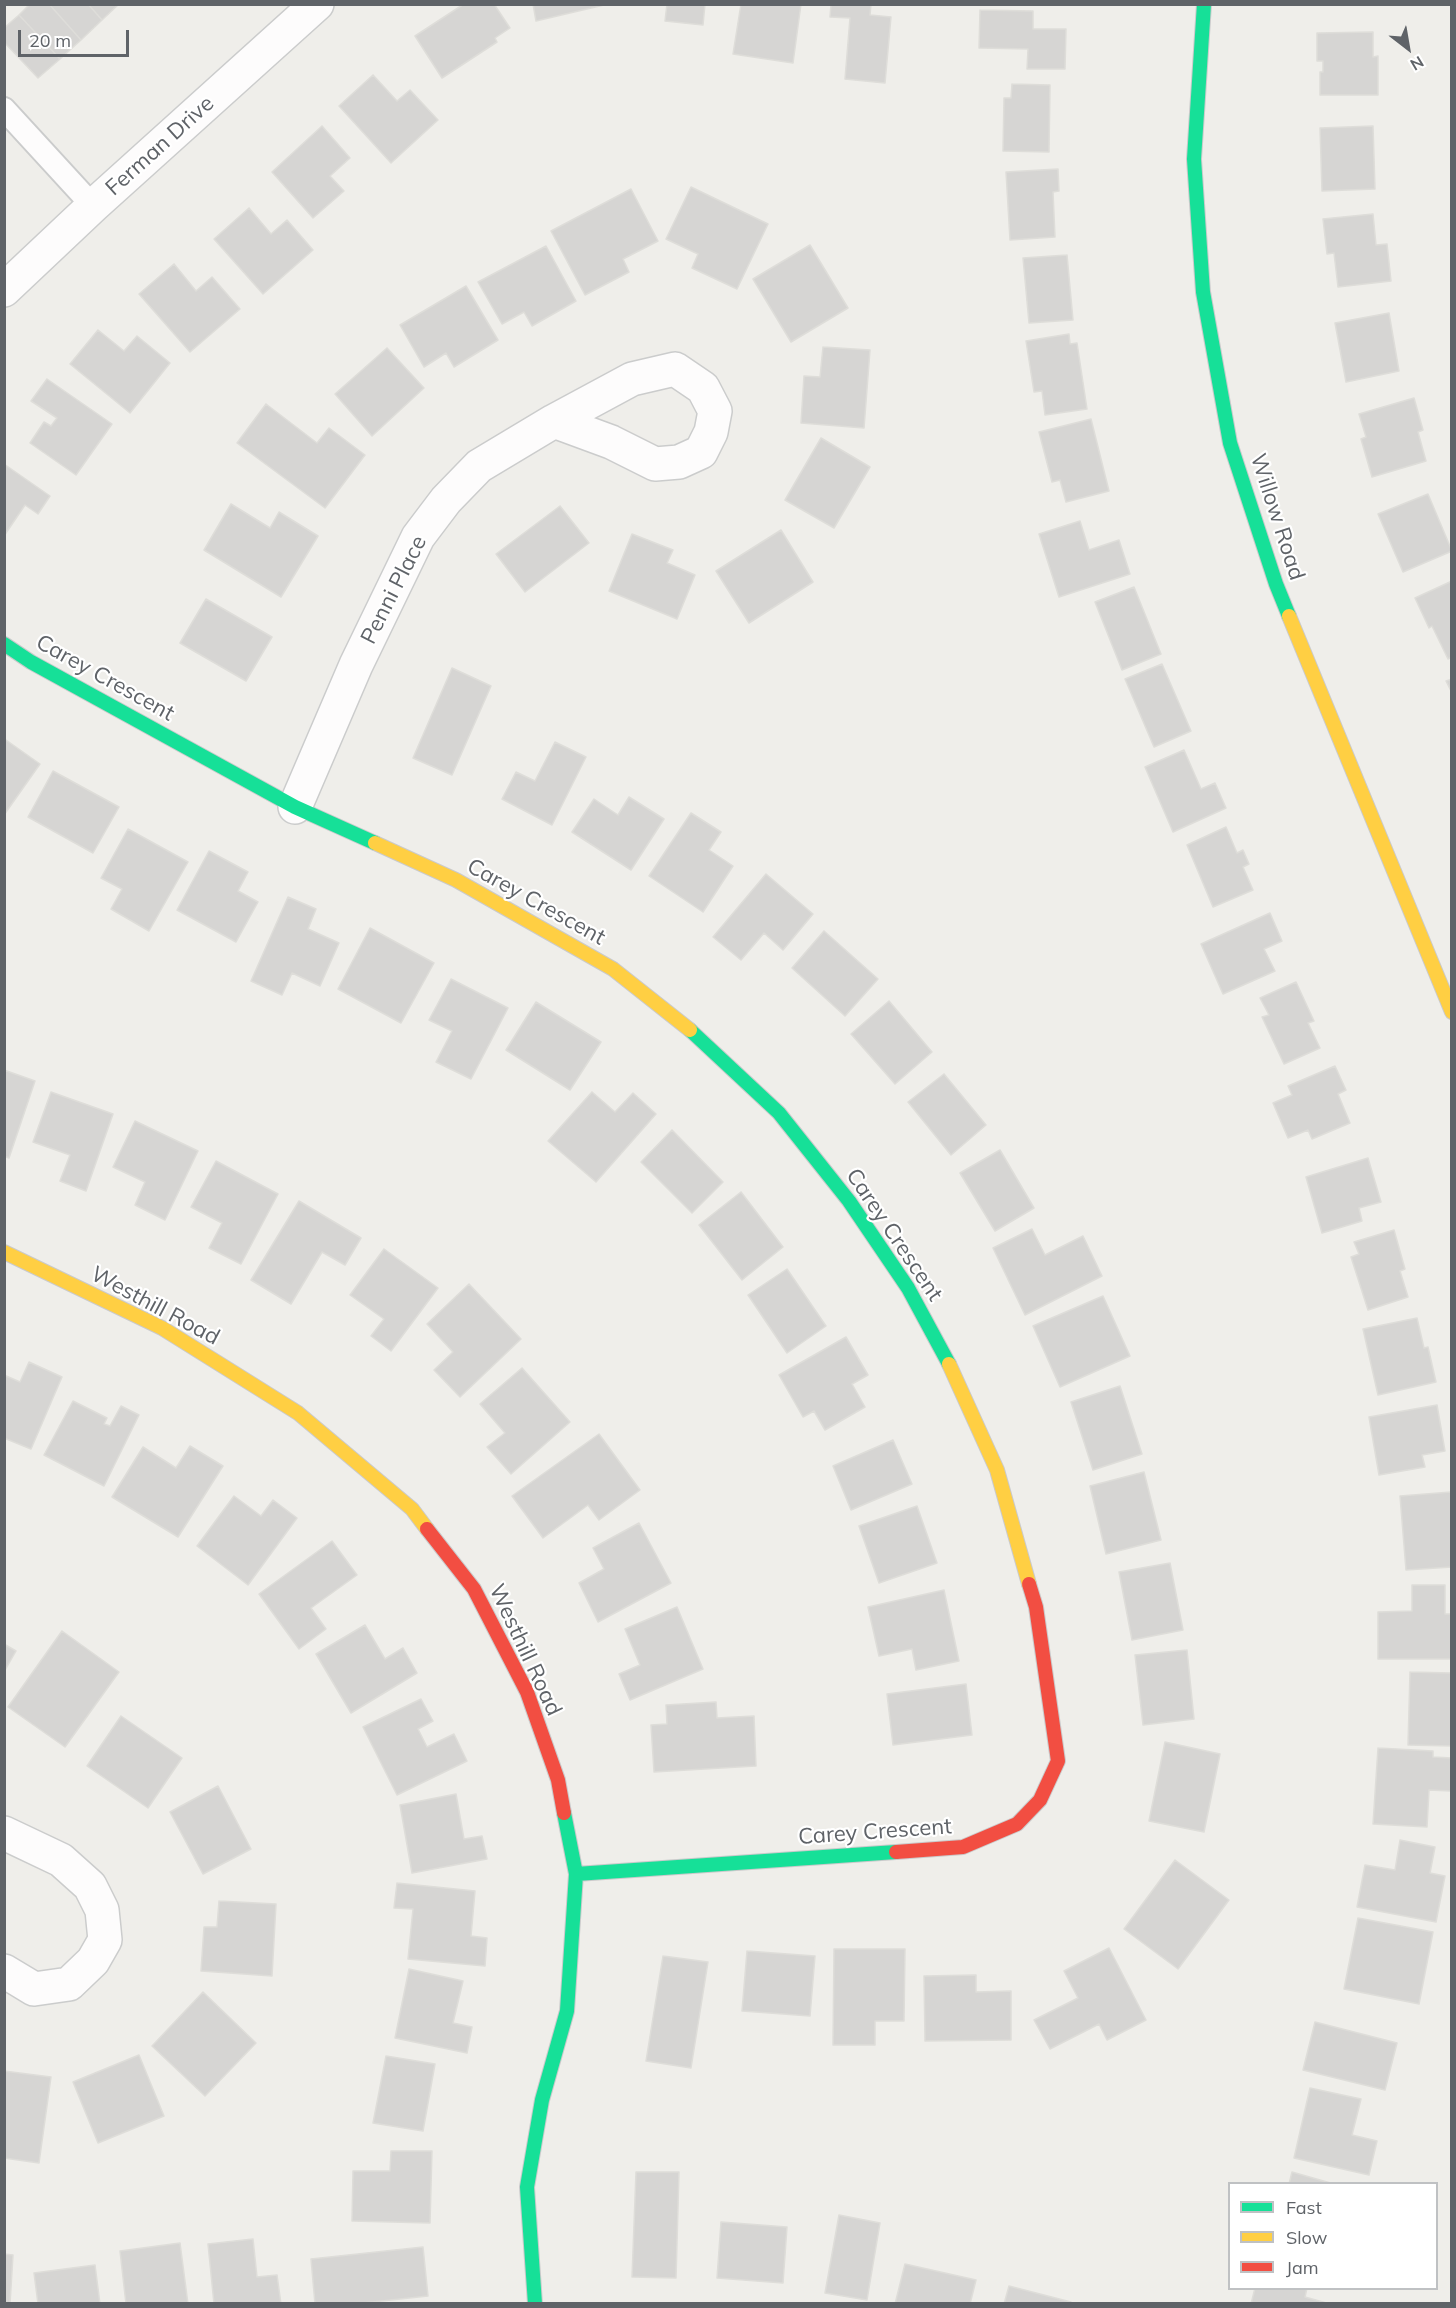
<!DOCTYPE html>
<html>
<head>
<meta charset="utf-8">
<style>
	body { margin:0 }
	#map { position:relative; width:1456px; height:2308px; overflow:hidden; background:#efeeea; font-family:Mulish,sans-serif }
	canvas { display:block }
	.frame { position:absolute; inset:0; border:6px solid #5f6368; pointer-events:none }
	.legend { position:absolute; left:1228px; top:2182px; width:210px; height:108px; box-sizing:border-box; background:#fff; border:2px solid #bfc1c3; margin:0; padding:8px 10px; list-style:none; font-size:18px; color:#5f6368 }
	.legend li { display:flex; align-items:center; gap:12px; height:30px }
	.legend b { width:30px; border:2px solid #bfc1c3 }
	.north { position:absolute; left:1378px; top:18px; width:60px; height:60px; -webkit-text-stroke:4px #fff; paint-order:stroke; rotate:149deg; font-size:16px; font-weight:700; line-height:24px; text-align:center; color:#5f6368 }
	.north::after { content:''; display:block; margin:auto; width:21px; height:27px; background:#5f6368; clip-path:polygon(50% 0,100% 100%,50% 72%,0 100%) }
	.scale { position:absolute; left:18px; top:30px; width:111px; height:27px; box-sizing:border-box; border:3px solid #5f6368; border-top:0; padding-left:8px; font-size:18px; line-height:21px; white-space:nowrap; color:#5f6368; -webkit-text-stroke:4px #fff; paint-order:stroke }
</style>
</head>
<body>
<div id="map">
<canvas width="1456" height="2308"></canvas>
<div class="frame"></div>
<ul class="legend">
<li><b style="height:8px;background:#16e098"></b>Fast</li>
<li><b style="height:8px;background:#ffcf43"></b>Slow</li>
<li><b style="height:8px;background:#f24e42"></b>Jam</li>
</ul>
<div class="north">N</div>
<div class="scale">20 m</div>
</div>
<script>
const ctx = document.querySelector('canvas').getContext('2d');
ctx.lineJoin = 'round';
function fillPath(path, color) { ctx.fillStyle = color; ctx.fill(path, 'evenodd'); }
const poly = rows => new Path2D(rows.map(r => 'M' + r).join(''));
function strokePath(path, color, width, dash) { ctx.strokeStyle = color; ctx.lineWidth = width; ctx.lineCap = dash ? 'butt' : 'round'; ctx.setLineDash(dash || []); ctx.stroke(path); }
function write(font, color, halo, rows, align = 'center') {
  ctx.font = font + ' Mulish,sans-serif'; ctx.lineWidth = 4.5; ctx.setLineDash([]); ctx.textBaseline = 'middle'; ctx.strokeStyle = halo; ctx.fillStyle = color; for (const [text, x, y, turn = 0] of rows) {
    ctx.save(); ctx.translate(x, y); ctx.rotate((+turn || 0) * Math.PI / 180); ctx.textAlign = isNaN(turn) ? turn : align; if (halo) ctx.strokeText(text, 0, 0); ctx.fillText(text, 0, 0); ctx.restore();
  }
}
const building = poly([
	[30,4,49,4,81,40,60,59,19,15,30,4],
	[49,4,88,4,102,20,81,40,49,4],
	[88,4,119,4,102,20,88,4],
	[464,4,494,4,510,28,495,38,497,42,442,78,415,36,464,4],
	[533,4,603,4,604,5,536,21,533,4],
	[667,4,705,4,703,25,665,21,667,4],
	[741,4,801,4,793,63,733,54,741,4],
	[831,4,871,4,870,15,891,17,885,83,845,79,850,18,830,17,831,4],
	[980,10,1033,11,1033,29,1066,29,1065,69,1027,69,1028,49,979,48,980,10],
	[19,15,60,59,38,78,4,42,4,28,19,15],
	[1373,32,1373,57,1378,56,1378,95,1320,95,1320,72,1323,72,1323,61,1317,61,1317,33,1373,32],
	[373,75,397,101,410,90,438,120,391,163,339,106,373,75],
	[1012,84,1050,85,1049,152,1003,151,1004,98,1011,98,1012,84],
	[322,126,350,158,330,176,344,191,313,218,272,172,322,126],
	[1373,126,1375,189,1322,191,1320,128,1373,126],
	[1058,169,1059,191,1053,192,1055,237,1010,240,1006,172,1058,169],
	[691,187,768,224,737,289,692,268,698,254,666,239,691,187],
	[631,189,658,241,623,259,629,272,585,295,551,231,631,189],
	[249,208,271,234,287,220,313,250,263,294,214,239,249,208],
	[1373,214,1376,245,1387,244,1391,281,1338,287,1334,253,1327,254,1323,219,1373,214],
	[810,245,848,308,791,342,753,279,810,245],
	[546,246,576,301,532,326,524,312,502,324,478,282,546,246],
	[1067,255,1073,320,1029,323,1023,258,1067,255],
	[174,264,196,291,212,277,240,309,190,352,139,294,174,264],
	[466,286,498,340,454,367,446,353,424,367,400,325,466,286],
	[1389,313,1399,371,1346,382,1335,323,1389,313],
	[98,330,124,351,137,336,170,363,130,413,70,364,98,330],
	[1069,334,1070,344,1077,343,1087,409,1045,415,1042,391,1034,392,1026,341,1069,334],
	[823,347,870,350,864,428,801,423,804,376,820,377,823,347],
	[387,348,424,388,372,436,335,394,387,348],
	[47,379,112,424,76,475,30,443,44,422,51,426,57,418,31,401,47,379],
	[1414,398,1423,430,1418,432,1426,461,1372,477,1361,439,1366,437,1359,414,1414,398],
	[266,404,317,443,329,428,365,455,325,508,237,443,266,404],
	[1091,419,1109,491,1066,502,1060,480,1052,482,1039,432,1091,419],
	[821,438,870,467,834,528,785,500,821,438],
	[4,464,50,496,38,514,25,505,4,536,4,464],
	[1428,494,1452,551,1403,572,1378,514,1428,494],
	[231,504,270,528,279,512,318,536,281,597,204,550,231,504],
	[560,506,589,543,525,592,496,554,560,506],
	[1080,521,1089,550,1119,540,1130,574,1059,597,1039,534,1080,521],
	[781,530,813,582,749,623,716,571,781,530],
	[632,534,673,550,667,563,695,575,677,619,609,591,632,534],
	[1452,581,1452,657,1448,659,1432,626,1429,628,1415,598,1452,581],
	[1134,587,1161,654,1122,670,1095,602,1134,587],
	[206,599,272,637,246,681,180,643,206,599],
	[1162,664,1191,731,1154,747,1125,679,1162,664],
	[452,668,491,686,452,775,413,758,452,668],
	[1452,679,1452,693,1446,681,1452,679],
	[6,740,40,764,4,815,4,742,6,740],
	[555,742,586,757,552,825,502,799,516,772,535,781,555,742],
	[1184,750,1201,789,1215,783,1226,808,1173,832,1145,767,1184,750],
	[53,771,119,807,93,853,28,817,53,771],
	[629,797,664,819,631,870,572,832,594,799,618,815,629,797],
	[691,813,721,832,709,850,733,866,703,912,649,876,691,813],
	[1226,827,1237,853,1243,850,1249,864,1243,867,1253,890,1213,907,1187,845,1226,827],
	[128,829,188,862,149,931,111,909,122,889,101,878,128,829],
	[209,851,248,872,238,891,258,902,236,942,177,910,209,851],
	[766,874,813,914,783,950,764,933,741,960,713,937,766,874],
	[288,897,316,909,308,929,339,943,320,986,292,973,282,995,251,981,288,897],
	[1270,913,1282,941,1264,949,1275,971,1223,994,1201,944,1270,913],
	[370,928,434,963,401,1023,338,989,370,928],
	[824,931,878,979,845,1016,792,968,824,931],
	[451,979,508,1008,471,1079,436,1062,452,1031,429,1020,451,979],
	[1296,982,1314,1021,1308,1023,1320,1048,1284,1064,1262,1017,1269,1015,1260,998,1296,982],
	[889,1001,932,1052,895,1084,851,1034,889,1001],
	[536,1002,601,1042,570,1090,506,1050,536,1002],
	[1335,1066,1346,1090,1338,1094,1350,1123,1312,1139,1308,1130,1288,1138,1273,1103,1292,1095,1288,1086,1335,1066],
	[4,1070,35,1081,9,1158,4,1156,4,1070],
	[944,1074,986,1125,951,1155,908,1102,944,1074],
	[51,1092,113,1114,86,1191,60,1181,70,1155,33,1142,51,1092],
	[592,1092,615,1112,633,1093,656,1114,596,1182,548,1141,592,1092],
	[135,1121,198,1151,165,1220,135,1205,145,1182,113,1167,135,1121],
	[672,1130,723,1182,692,1213,641,1162,672,1130],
	[1000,1150,1034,1208,995,1231,960,1173,1000,1150],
	[1368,1158,1381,1202,1359,1208,1362,1221,1322,1233,1306,1177,1368,1158],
	[216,1161,278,1194,241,1264,209,1248,222,1223,191,1207,216,1161],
	[741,1192,783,1247,742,1280,699,1225,741,1192],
	[299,1201,361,1238,345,1265,322,1252,291,1304,251,1280,299,1201],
	[1032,1229,1045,1255,1083,1236,1102,1276,1025,1315,993,1248,1032,1229],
	[1394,1230,1405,1269,1400,1271,1408,1297,1368,1310,1351,1257,1359,1254,1354,1242,1394,1230],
	[384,1249,438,1288,391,1351,371,1336,384,1319,350,1295,384,1249],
	[787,1269,826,1326,787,1353,748,1295,787,1269],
	[469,1284,521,1339,460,1397,434,1370,453,1352,427,1324,469,1284],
	[1103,1296,1130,1356,1060,1387,1033,1326,1103,1296],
	[1417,1318,1424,1348,1428,1347,1436,1382,1378,1395,1363,1329,1417,1318],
	[846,1337,868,1375,852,1384,865,1407,825,1430,814,1411,803,1417,779,1375,846,1337],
	[29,1362,62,1377,31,1449,4,1438,4,1375,20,1382,29,1362],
	[522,1368,570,1422,511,1474,487,1447,505,1433,480,1404,522,1368],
	[1120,1386,1142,1454,1093,1470,1071,1402,1120,1386],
	[73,1401,107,1418,104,1424,110,1426,121,1406,139,1415,104,1486,44,1455,73,1401],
	[1437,1405,1445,1451,1422,1455,1425,1467,1379,1475,1369,1417,1437,1405],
	[599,1434,640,1490,599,1520,588,1505,543,1538,512,1496,599,1434],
	[893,1440,912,1484,851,1510,833,1466,893,1440],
	[190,1446,223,1466,178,1537,112,1497,143,1447,176,1468,190,1446],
	[1144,1472,1161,1540,1106,1554,1090,1486,1144,1472],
	[1451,1492,1452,1567,1406,1570,1400,1496,1451,1492],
	[234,1496,261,1516,273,1500,297,1518,248,1585,197,1546,234,1496],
	[917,1506,937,1563,879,1583,859,1526,917,1506],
	[639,1523,671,1583,598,1622,579,1583,604,1569,593,1548,639,1523],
	[332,1541,357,1575,311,1608,326,1629,299,1649,259,1594,332,1541],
	[1170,1563,1183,1630,1132,1640,1119,1572,1170,1563],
	[1412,1585,1445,1585,1445,1614,1452,1614,1452,1659,1378,1659,1378,1612,1412,1611,1412,1585],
	[944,1590,959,1661,916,1670,912,1649,879,1656,868,1607,944,1590],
	[677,1607,703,1669,630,1700,619,1674,640,1665,625,1629,677,1607],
	[365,1625,385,1659,403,1648,417,1673,351,1713,316,1654,365,1625],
	[62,1631,119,1672,65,1747,8,1707,62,1631],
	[4,1644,16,1651,4,1672,4,1644],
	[1187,1650,1194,1719,1143,1725,1135,1655,1187,1650],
	[1410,1672,1452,1673,1452,1746,1408,1745,1410,1672],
	[966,1684,972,1735,893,1745,887,1694,966,1684],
	[421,1699,433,1721,418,1729,427,1747,454,1734,467,1761,397,1795,363,1727,421,1699],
	[716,1702,717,1718,754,1716,756,1766,654,1772,651,1725,667,1724,666,1705,716,1702],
	[121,1716,182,1758,148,1808,87,1766,121,1716],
	[1165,1742,1220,1754,1204,1832,1149,1821,1165,1742],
	[1378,1748,1433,1751,1433,1757,1452,1758,1451,1791,1429,1790,1427,1827,1373,1824,1378,1748],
	[218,1786,251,1849,203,1874,170,1812,218,1786],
	[456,1794,464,1839,482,1836,487,1859,412,1873,400,1805,456,1794],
	[1400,1840,1435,1847,1430,1873,1445,1876,1436,1922,1357,1907,1365,1865,1395,1870,1400,1840],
	[1175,1860,1229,1900,1178,1969,1124,1929,1175,1860],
	[397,1883,475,1891,471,1936,487,1938,485,1966,408,1959,413,1909,394,1908,397,1883],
	[219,1901,276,1904,272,1976,201,1971,204,1927,217,1927,219,1901],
	[1358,1918,1433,1932,1419,2004,1344,1989,1358,1918],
	[1109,1948,1146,2020,1107,2040,1099,2024,1050,2049,1034,2020,1078,1998,1064,1971,1109,1948],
	[834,1949,905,1949,904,2021,875,2021,875,2045,833,2045,834,1949],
	[747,1951,815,1956,810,2016,742,2011,747,1951],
	[663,1956,708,1962,691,2068,646,2061,663,1956],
	[409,1969,463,1981,453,2023,472,2027,467,2053,395,2038,409,1969],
	[976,1975,976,1992,1011,1991,1011,2040,925,2041,924,1976,976,1975],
	[203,1992,256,2043,205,2096,152,2046,203,1992],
	[1315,2022,1397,2043,1385,2090,1303,2070,1315,2022],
	[139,2055,164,2116,98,2143,73,2082,139,2055],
	[386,2056,435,2064,423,2131,373,2123,386,2056],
	[4,2071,51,2077,39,2163,4,2158,4,2071],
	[1310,2088,1361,2099,1352,2135,1377,2141,1369,2175,1294,2158,1310,2088],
	[391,2151,432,2151,430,2223,352,2221,353,2171,390,2171,391,2151],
	[636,2172,679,2172,676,2278,632,2277,636,2172],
	[1292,2172,1334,2184,1289,2184,1292,2172],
	[839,2215,880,2223,867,2300,825,2293,839,2215],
	[721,2222,787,2227,783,2283,717,2278,721,2222],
	[253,2239,257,2277,277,2275,281,2304,214,2304,208,2244,253,2239],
	[180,2243,188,2304,126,2304,120,2251,180,2243],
	[423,2247,428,2296,354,2304,315,2304,311,2259,423,2247],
	[4,2254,13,2255,10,2304,4,2304,4,2254],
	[905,2264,976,2280,970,2304,895,2304,905,2264],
	[95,2265,100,2304,38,2304,34,2273,95,2265],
	[1009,2286,1071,2302,1071,2304,1004,2304,1009,2286],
	[1255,2288,1307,2288,1305,2297,1330,2304,1251,2304,1255,2288]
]);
const lane = poly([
	[4,109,93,206]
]);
const street = poly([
	[4,290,93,206,317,4],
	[295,807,356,665,418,537,446,500,479,466,554,421,632,379,675,369,703,388,715,411,711,432,701,452,679,462,655,464,611,442,554,421],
	[4,1833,61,1860,90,1886,102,1910,105,1940,93,1961,69,1984,34,1989,4,1971]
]);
const fast = poly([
	[1204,4,1194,159,1203,292,1230,443,1276,584,1289,616],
	[4,644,31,662,295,807,375,843],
	[690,1030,779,1113,849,1201,908,1288,949,1364],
	[576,1874,896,1852],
	[535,2304,527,2187,542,2100,567,2011,576,1874,564,1813]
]);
const slow = poly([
	[1289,616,1452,1012],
	[375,843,456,880,613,969,690,1030],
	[4,1252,162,1328,298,1413,412,1509,427,1529],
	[949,1364,997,1470,1029,1584]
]);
const jam = poly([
	[427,1529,474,1589,527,1692,558,1780,564,1813],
	[896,1852,963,1847,1017,1824,1040,1800,1058,1761,1036,1607,1029,1584]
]);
const streetNames = [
	["Ferman Drive",160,146,-42],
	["Willow Road",1277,517,72],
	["Penni Place",394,590,-63],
	["Carey Crescent",105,678,29],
	["Carey Crescent",536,902,29],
	["Carey Crescent",894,1235,56],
	["Westhill Road",155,1306,28],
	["Westhill Road",525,1650,65],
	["Carey Crescent",875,1832,-4]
];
fillPath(building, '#d6d5d3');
strokePath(building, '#deddd9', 1.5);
strokePath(lane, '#cbcccc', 26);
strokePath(street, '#cbcccc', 36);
strokePath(fast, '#cacacb', 16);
strokePath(slow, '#cacacb', 16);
strokePath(jam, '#cacacb', 16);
strokePath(lane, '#fdfcfc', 22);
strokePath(street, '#fdfcfc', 33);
strokePath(fast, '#16e098', 14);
strokePath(slow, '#ffcf43', 14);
strokePath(jam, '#f24e42', 14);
write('22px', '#5f6368', '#fff', streetNames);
</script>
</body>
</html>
